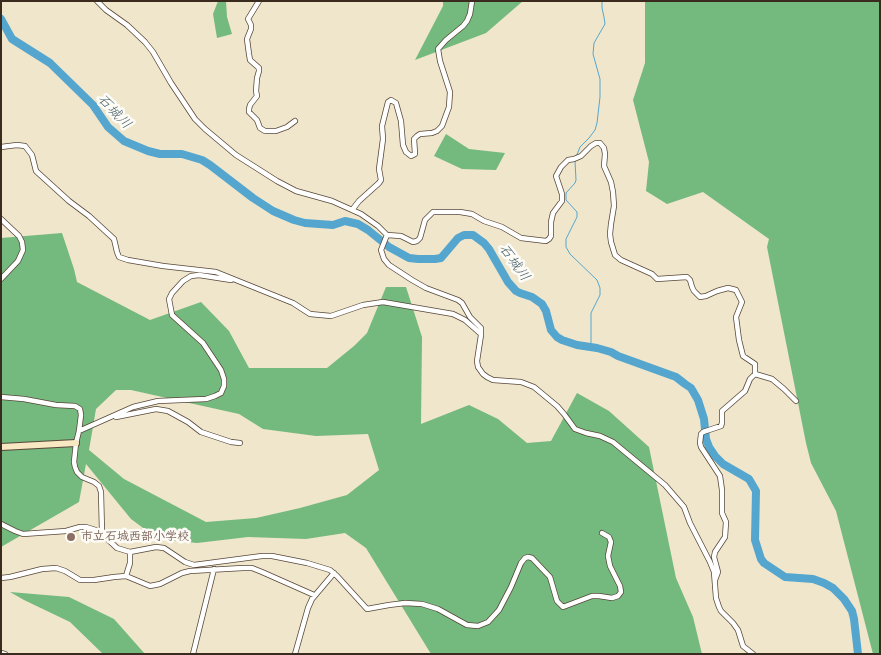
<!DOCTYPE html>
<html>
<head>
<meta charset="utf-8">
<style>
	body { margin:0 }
	#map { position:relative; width:881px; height:655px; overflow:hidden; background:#f0e6cb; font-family:Pangolin,sans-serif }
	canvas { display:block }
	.frame { position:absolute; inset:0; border:2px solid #3b2a1e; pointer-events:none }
</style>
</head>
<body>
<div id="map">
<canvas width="881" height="655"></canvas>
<div class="frame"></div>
</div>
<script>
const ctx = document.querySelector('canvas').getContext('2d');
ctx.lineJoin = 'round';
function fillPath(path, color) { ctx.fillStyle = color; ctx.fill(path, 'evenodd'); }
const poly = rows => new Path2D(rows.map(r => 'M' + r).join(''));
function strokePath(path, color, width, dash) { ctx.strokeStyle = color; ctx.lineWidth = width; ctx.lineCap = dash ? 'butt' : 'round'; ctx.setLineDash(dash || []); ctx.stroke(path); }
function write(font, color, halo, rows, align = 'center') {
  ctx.font = font + ' Pangolin,"Klee One",sans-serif'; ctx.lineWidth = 5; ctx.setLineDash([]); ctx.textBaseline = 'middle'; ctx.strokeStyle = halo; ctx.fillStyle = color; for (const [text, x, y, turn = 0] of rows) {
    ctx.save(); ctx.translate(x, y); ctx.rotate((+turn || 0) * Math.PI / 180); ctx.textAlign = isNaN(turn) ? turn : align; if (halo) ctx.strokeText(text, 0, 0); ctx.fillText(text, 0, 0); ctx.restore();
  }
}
const forest = poly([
	[218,1,226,1,227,17,232,34,217,38,213,14],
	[443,1,523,1,486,33,415,60,443,6],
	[645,1,880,1,880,654,873,654,836,511,811,463,806,443,767,247,769,239,703,192,667,204,646,191,649,162,633,100,645,63],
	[446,134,469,149,505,153,496,170,462,169,434,156],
	[62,233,74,269,77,282,150,320,201,302,229,331,249,368,327,368,354,346,367,333,386,287,406,287,422,337,421,424,469,405,498,419,527,443,551,441,577,393,609,411,649,447,676,578,693,617,702,654,431,654,366,548,345,533,306,539,248,537,197,543,158,539,131,519,86,464,79,502,1,547,1,238],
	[116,390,131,390,239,414,263,429,316,436,368,434,379,470,347,495,300,508,256,518,206,522,124,479,89,450,96,409],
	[10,592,69,597,114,619,145,654,103,654,70,622,24,600]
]);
const stream = poly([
	[576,157,580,147,589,138,595,130,597,123,600,97,600,79,593,54,594,43,605,24,604,17,602,8,602,1],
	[575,161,576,180,575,183,566,193,566,200,577,212,577,217,566,239,566,247,570,254,597,280,600,288,600,295,591,313,591,346]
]);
const river = poly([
	[1,19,12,39,50,63,93,105,108,127,124,141,148,151,160,154,182,154,202,160,210,165,253,198,273,211,294,220,305,223,333,225,345,221,358,224,368,230,389,247,409,258,418,259,435,259,441,258,458,238,464,235,473,235,484,243,489,249,508,282,516,291,520,293,532,297,542,304,546,311,551,330,557,337,562,340,577,345,597,348,611,352,618,356,676,377,685,384,691,388,698,400,704,419,706,439,709,447,715,456,723,464,749,479,756,491,755,540,761,559,764,563,785,577,813,579,824,583,833,588,844,599,852,611,854,619,858,654]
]);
const street = poly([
	[97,1,106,10,127,25,145,42,153,52,171,83,195,119,205,129,236,155,277,181,296,191,332,201,361,214,378,226,387,235,401,236,413,242,417,241,420,238,425,220,433,212,460,212,472,214,484,221,502,227,521,238,546,241,549,239,551,236,551,222,553,213,562,201,562,194,556,176,561,167,568,160,574,159,581,156,591,146,596,143,600,143,604,148,605,154,604,166,611,182,613,192,614,206,611,224,610,234,611,242,615,255,621,260,652,274,657,279,687,277,690,280,692,287,694,291,700,297,706,296,717,291,728,288,736,290,742,302,736,317,739,340,743,356,755,364,755,374],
	[259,1,248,19,251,25,251,29,247,39,249,54,250,60,259,68,259,71,257,78,256,91,257,96,250,105,249,109,249,112,257,120,260,128,265,131,276,131,287,127,295,121],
	[1,147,17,145,25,146,32,155,36,171,69,201,89,216,114,239,117,252,119,257,128,260,163,266,216,272,293,303,310,314,331,316,363,305,383,302,453,314,465,320,481,334],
	[352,210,359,201,379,183,381,180,379,169,383,139,382,126,388,102,391,100,396,103,401,121,403,145,406,152,411,156,415,154,414,139,417,136,420,134,432,133,437,131,442,126,449,107,450,92,440,61,438,49,446,40,463,26,467,21,470,14,472,1],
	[1,219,19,236,22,242,23,250,18,261,1,279],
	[387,235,381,250,384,259,389,265,412,280,426,288,458,300,462,303,470,317,481,328,481,335,477,361,478,367,483,374,487,377,493,380,521,382,534,387,557,406,564,414,575,429,586,433,600,436,613,442,665,485,684,507,690,523,710,562,714,572,716,598,719,607,721,611,733,623,738,630,743,646,753,654],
	[1,397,24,399,56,405,75,406,80,409,81,415,79,431,76,443,74,462,75,467,77,472,82,477,94,482,99,486,101,492,102,532,103,535,117,548,130,552,156,547,164,548,185,562,194,565,262,556,272,556,307,563,330,570,337,576,367,609,389,605,405,603,422,604,438,609,467,625,478,626,488,622,499,610,511,587,521,563,525,558,528,557,532,558,550,577,557,601,563,607,592,596,599,596,612,598,618,596,621,592,620,586,610,566,608,556,611,542,609,537,602,533],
	[116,417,156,409,168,411,188,422,201,432,231,442,240,443],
	[79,431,133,407,158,401,206,399,215,396,221,393,224,386,224,379,221,370,203,343,172,315,169,299,172,293,183,281,191,276,199,275,231,280],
	[1,524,15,531,23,534,66,531,80,527,86,527,102,532],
	[126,576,130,563,130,552],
	[1,578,10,577,42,569,56,568,65,571,80,580,94,580,114,577,126,576,150,586,160,584,182,573,190,571,243,568,252,568,262,572,314,595],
	[715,580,718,572,714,557,715,552,725,537,726,522,722,513,722,490,720,476,701,447,700,443,701,434,703,432,721,426,722,423,722,411,745,391,750,379,755,374,772,379,784,389,796,401],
	[1,653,5,654],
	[193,654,214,569],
	[295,654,308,608,312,599,334,573]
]);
const secondary = poly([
	[1,447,76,443]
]);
const markers = [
	[71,537,5,"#8d6e63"]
];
const educationNames = [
	["市立石城西部小学校",81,537]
];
const waterNames = [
	["石城川",114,112,46],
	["石城川",514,263,54]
];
fillPath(forest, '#74b97e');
strokePath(stream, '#54a6cf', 1);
strokePath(river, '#54a6cf', 8);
strokePath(street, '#564638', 6);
strokePath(secondary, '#564638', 8);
strokePath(street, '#fff', 4.5);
strokePath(secondary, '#f7e8c3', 6);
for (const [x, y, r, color] of markers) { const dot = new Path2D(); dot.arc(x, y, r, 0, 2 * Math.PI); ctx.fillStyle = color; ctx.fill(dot); strokePath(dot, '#fdfcf7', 2); }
write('bold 12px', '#785e54', '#fdfcf7', educationNames, 'left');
write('italic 14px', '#455c65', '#fdfcf7', waterNames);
</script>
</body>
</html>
